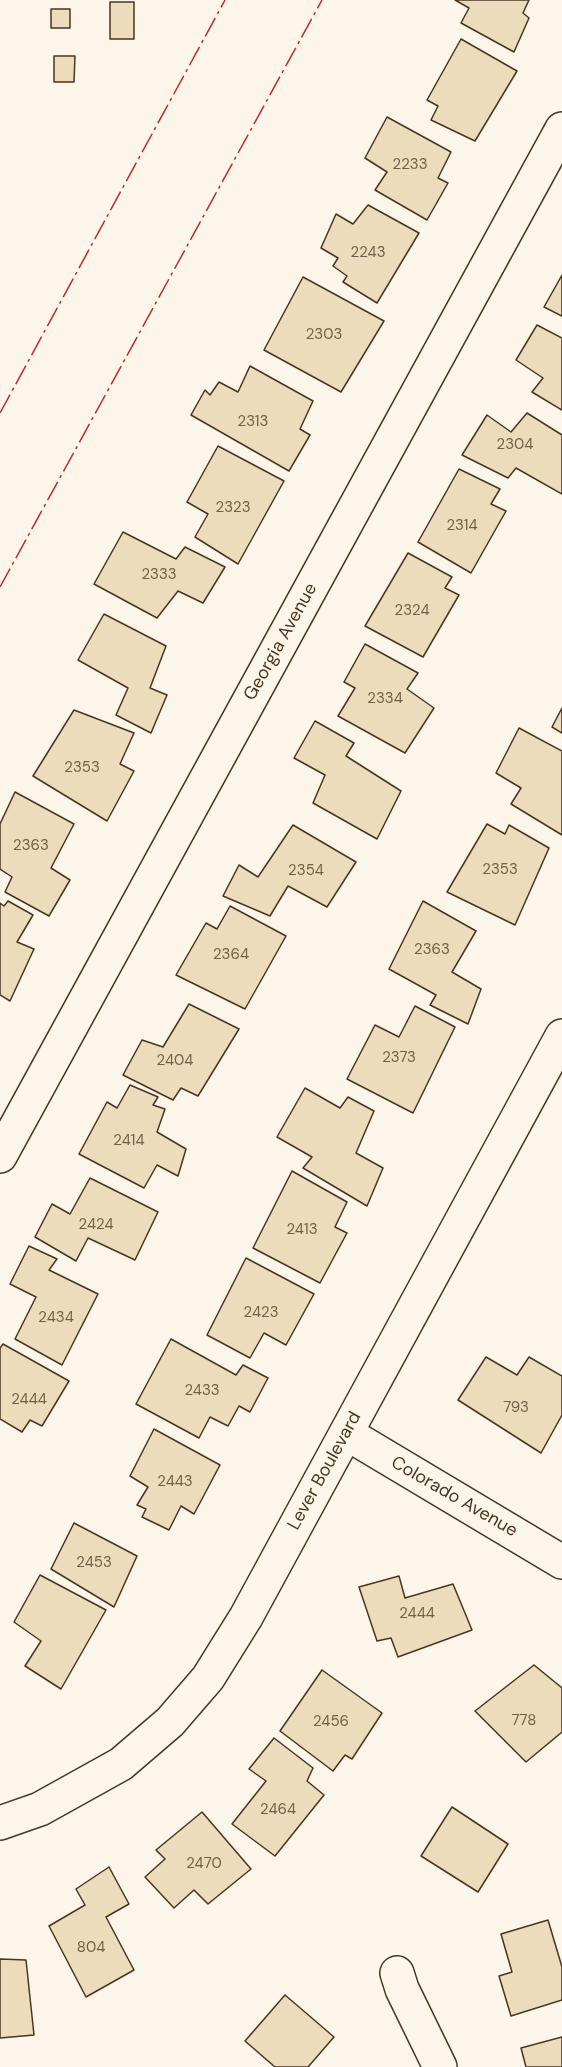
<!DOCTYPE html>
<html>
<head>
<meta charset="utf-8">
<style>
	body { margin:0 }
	canvas { display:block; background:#fbf6e9 }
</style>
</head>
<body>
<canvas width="562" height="2067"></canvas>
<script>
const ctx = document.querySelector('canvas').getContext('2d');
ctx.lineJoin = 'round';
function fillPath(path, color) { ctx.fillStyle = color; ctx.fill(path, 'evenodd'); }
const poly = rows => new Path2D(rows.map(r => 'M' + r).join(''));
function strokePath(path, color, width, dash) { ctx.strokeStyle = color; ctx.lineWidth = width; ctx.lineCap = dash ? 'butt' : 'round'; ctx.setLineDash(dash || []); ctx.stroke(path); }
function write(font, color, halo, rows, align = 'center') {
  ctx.font = font + ' "DM Sans",sans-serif'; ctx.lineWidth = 4.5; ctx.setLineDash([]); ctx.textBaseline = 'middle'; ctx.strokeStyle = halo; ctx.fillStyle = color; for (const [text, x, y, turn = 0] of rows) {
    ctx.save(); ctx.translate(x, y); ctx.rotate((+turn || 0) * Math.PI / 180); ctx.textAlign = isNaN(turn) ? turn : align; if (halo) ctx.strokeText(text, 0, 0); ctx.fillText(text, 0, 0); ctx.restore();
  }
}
const building = poly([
	[455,0,529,0,523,13,529,18,514,52,461,23,469,8,455,0],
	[110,2,134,2,134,39,110,39,110,2],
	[51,9,70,9,70,28,51,28,51,9],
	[461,39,517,71,475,141,431,120,438,106,427,100,461,39],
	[54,56,75,56,74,82,54,82,54,56],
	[387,117,451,152,438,178,448,183,427,220,375,190,387,172,365,158,387,117],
	[368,205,419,233,377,303,343,282,347,276,333,266,338,258,321,248,336,214,353,224,368,205],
	[562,275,562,316,544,307,562,275],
	[303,277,384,321,341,392,264,350,303,277],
	[537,325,562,338,562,410,532,392,543,378,516,360,537,325],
	[250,366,313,401,300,429,310,435,289,471,191,415,205,390,210,395,219,382,238,392,250,366],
	[527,413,562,435,562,494,516,468,508,478,462,455,487,415,511,432,527,413],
	[218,446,284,481,238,564,195,537,208,514,187,502,218,446],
	[459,469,500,489,491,504,506,511,471,573,418,542,459,469],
	[123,532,176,559,185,547,225,567,203,603,178,591,157,618,94,584,123,532],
	[408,553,452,577,445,588,459,595,423,657,365,626,408,553],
	[104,614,166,646,150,688,167,695,151,733,116,715,128,688,78,660,104,614],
	[365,644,418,673,407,689,434,708,405,753,338,716,355,688,344,682,365,644],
	[562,708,562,733,552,727,562,708],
	[74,710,134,733,120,764,134,771,107,821,33,776,74,710],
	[315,721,354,743,346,756,401,791,377,839,313,803,325,775,294,758,315,721],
	[519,728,562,751,562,835,511,804,521,788,496,773,519,728],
	[15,792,74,824,51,868,70,880,49,916,5,892,12,877,0,869,0,824,15,792],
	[487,824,505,834,509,825,549,848,515,925,447,892,487,824],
	[293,825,356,862,327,907,288,886,270,916,223,896,239,865,258,877,293,825],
	[8,901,33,915,17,942,34,949,10,1001,0,995,0,903,4,906,8,901],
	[423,901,476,931,452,972,481,989,468,1024,430,1005,436,995,389,969,423,901],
	[230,906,286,936,245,1009,176,975,206,923,217,929,230,906],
	[189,1004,239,1029,198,1096,181,1088,173,1100,123,1075,142,1040,163,1047,189,1004],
	[415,1006,455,1027,413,1113,347,1079,375,1025,399,1037,415,1006],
	[130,1085,158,1097,153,1105,165,1109,157,1132,186,1149,178,1176,157,1165,144,1188,79,1154,107,1102,117,1108,130,1085],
	[305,1088,340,1108,348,1097,374,1111,356,1153,383,1168,367,1206,303,1168,312,1157,277,1137,305,1088],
	[292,1171,347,1202,335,1227,347,1233,320,1283,253,1248,292,1171],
	[90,1178,158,1212,135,1260,88,1238,76,1261,35,1237,52,1204,70,1214,90,1178],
	[29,1246,57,1259,49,1270,98,1294,62,1365,15,1339,36,1297,10,1284,29,1246],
	[246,1258,314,1294,286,1345,264,1333,250,1358,207,1335,246,1258],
	[171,1339,236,1375,243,1365,268,1378,250,1412,239,1406,228,1426,210,1417,199,1438,136,1404,171,1339],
	[3,1344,69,1381,42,1426,30,1420,22,1432,0,1419,0,1348,3,1344],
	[486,1357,517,1375,529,1357,562,1376,562,1415,541,1453,458,1400,486,1357],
	[154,1429,220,1465,194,1514,181,1506,169,1530,142,1517,146,1509,137,1505,148,1487,130,1476,154,1429],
	[74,1523,137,1556,114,1607,51,1569,74,1523],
	[40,1575,106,1610,61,1689,25,1666,41,1641,14,1622,40,1575],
	[399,1576,405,1598,453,1584,472,1630,398,1657,391,1638,377,1641,359,1587,399,1576],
	[534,1665,562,1688,562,1732,526,1762,475,1711,534,1665],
	[322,1670,382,1713,352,1759,345,1755,333,1771,280,1731,322,1670],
	[274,1738,313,1768,307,1781,324,1795,275,1856,232,1824,266,1781,249,1769,274,1738],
	[452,1807,508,1844,478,1892,421,1856,452,1807],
	[202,1812,251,1869,208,1904,194,1890,174,1908,145,1877,165,1859,156,1850,202,1812],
	[109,1867,129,1904,106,1917,134,1970,86,1997,49,1926,85,1905,76,1889,109,1867],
	[548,1920,562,1967,562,2000,511,2016,499,1976,512,1972,501,1934,548,1920],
	[0,1959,26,1960,34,2035,0,2038,0,1959],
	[285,1995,334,2037,308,2067,275,2067,245,2041,285,1995],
	[562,2037,562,2067,526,2067,521,2048,562,2037]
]);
const minor = poly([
	[0,1156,562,129],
	[346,1433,562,1562],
	[0,1823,40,1809,121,1764,170,1722,208,1678,246,1617,562,1036],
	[397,1973,402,1989,440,2067]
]);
const power = poly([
	[0,413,225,0],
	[0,587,322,0]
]);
const numberNames = [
	["2233",410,165],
	["2243",368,253],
	["2303",324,335],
	["2313",253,422],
	["2304",515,445],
	["2323",233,508],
	["2314",462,526],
	["2333",159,575],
	["2324",412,611],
	["2334",385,699],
	["2353",82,768],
	["2363",31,846],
	["2353",500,870],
	["2354",306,871],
	["2363",432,950],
	["2364",231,955],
	["2373",399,1058],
	["2404",175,1061],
	["2414",129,1141],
	["2424",96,1225],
	["2413",302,1230],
	["2423",261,1313],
	["2434",56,1318],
	["2433",202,1391],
	["2444",29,1400],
	["793",516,1408],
	["2443",175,1482],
	["2453",94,1563],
	["2444",417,1614],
	["778",524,1721],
	["2456",331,1722],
	["2464",278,1810],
	["2470",204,1864],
	["804",91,1948]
];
const streetNames = [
	["Georgia Avenue",281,642,-61],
	["Lever Boulevard",325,1471,-61],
	["Colorado Avenue",454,1497,30]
];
fillPath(building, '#ecdcbc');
strokePath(building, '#4a3520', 1.5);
strokePath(minor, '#4a3520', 36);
strokePath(minor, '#fbf6e9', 33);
strokePath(power, '#c62828', 1.5, [21, 4.5, 3, 4.5]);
write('15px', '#725f47', null, numberNames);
write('18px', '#4a3520', '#fbf6e9', streetNames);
</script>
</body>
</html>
